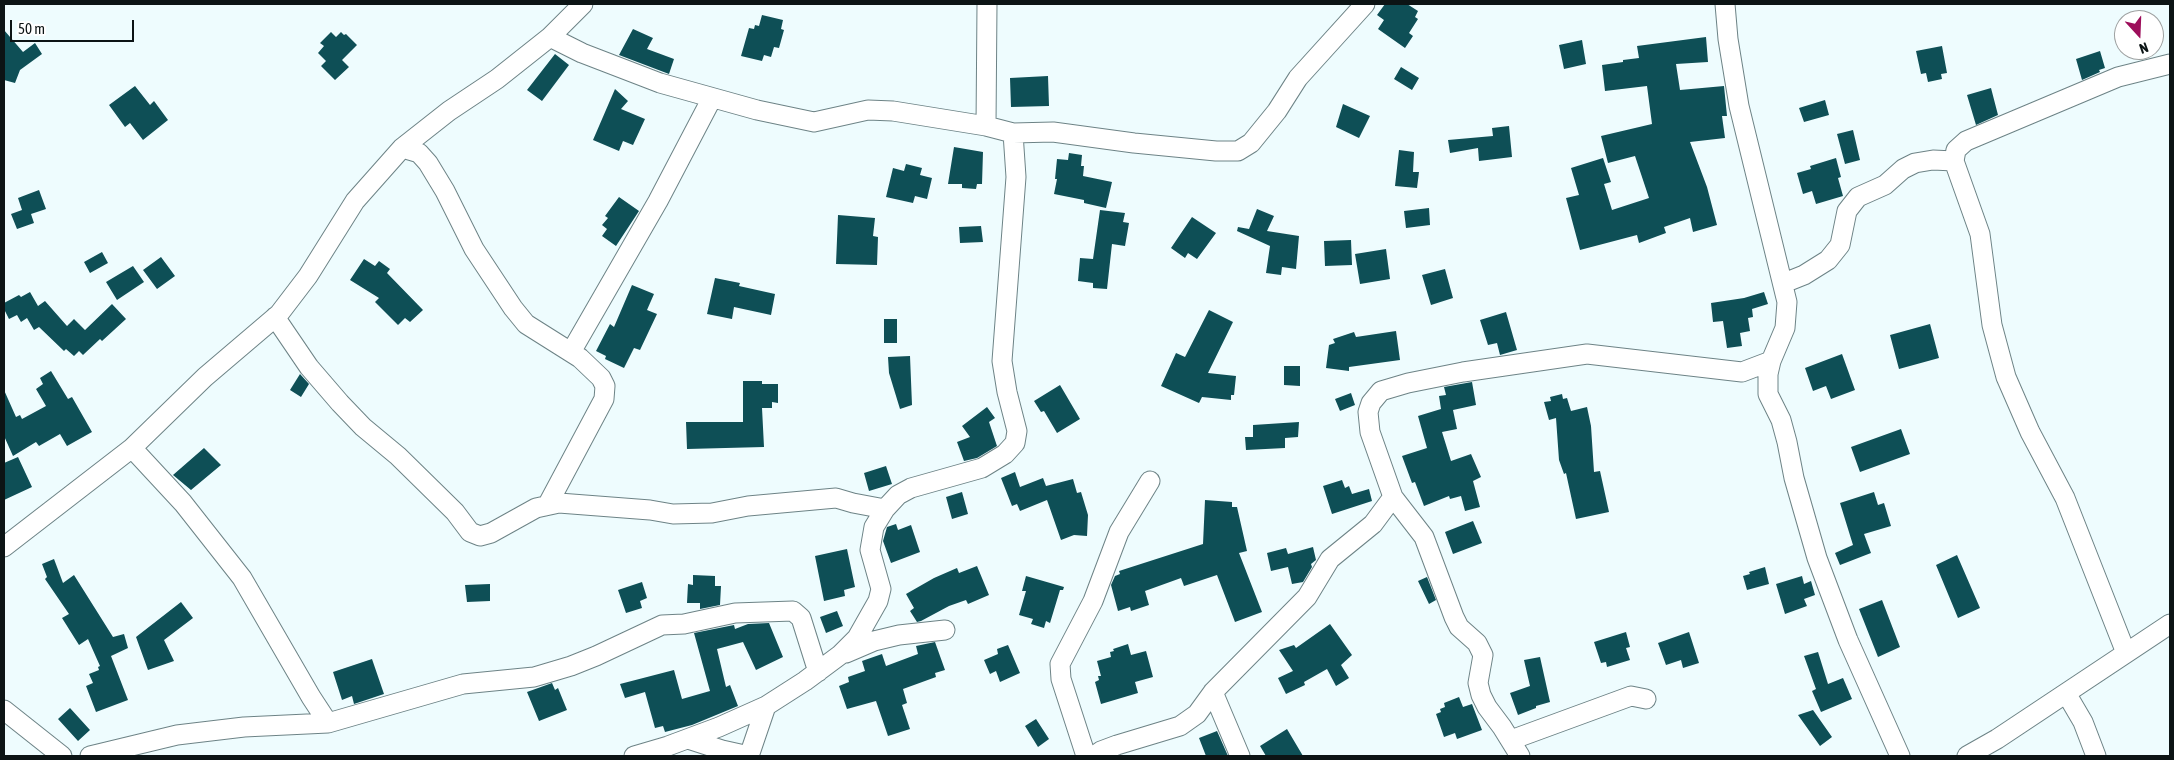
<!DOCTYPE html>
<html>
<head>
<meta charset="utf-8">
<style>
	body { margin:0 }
	#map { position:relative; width:2174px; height:760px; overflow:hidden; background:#eefcfe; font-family:"Asap Condensed",sans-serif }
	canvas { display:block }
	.frame { position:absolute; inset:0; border:5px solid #0c1415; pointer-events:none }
	.north { position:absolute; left:2114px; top:10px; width:50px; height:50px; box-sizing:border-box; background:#fff; border:1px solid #9ea1a1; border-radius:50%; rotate:160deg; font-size:14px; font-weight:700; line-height:20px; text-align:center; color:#0c1415 }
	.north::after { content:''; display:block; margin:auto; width:18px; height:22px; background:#9d0e5b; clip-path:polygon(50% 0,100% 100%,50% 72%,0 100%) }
	.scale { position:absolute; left:10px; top:20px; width:124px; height:22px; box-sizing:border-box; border:2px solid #0c1415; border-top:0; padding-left:6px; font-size:15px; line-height:18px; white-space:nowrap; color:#0c1415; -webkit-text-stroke:4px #fff; paint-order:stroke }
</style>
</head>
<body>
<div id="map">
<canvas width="2174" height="760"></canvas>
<div class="frame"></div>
<div class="north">N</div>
<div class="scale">50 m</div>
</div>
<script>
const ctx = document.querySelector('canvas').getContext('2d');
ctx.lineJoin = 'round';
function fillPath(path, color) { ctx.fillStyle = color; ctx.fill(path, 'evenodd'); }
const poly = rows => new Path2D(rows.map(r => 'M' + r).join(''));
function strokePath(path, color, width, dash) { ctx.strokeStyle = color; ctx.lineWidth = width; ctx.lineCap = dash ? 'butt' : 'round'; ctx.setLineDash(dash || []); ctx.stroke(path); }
const building = poly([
	[1385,4,1407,4,1418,11,1415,17,1418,19,1409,33,1413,36,1405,48,1378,29,1384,20,1377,15],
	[762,15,783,20,781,29,784,30,779,48,774,47,771,57,764,55,762,61,741,56,749,28,754,29,755,25,759,26],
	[633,29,653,38,647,49,674,59,669,74,619,55],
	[4,30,23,52,35,43,42,54,20,70,15,83,4,80],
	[331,32,336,37,341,32,344,35,346,34,357,45,342,60,349,67,335,80,321,66,326,61,318,53,324,46,320,43],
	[1706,37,1708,62,1676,64,1680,90,1724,86,1727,116,1722,116,1725,138,1690,142,1707,187,1717,225,1693,232,1690,218,1664,227,1666,233,1639,243,1637,235,1580,250,1566,198,1579,195,1571,168,1603,158,1611,182,1604,184,1612,210,1649,198,1635,156,1608,163,1601,136,1652,124,1647,86,1605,91,1602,65,1623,62,1623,60,1639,58,1637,46],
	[1582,40,1586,64,1564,69,1559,45],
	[1942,46,1947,73,1941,74,1942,79,1928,82,1926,73,1921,74,1916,51],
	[2100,51,2105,68,2099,70,2100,72,2082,80,2076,59],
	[555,54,569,65,542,101,527,90],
	[1401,67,1419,78,1412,90,1394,79],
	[1048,76,1049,106,1011,107,1010,78],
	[135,86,150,105,154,101,168,120,143,140,130,123,125,127,109,105],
	[1991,88,1998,115,1976,125,1967,95],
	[615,89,628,101,621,109,645,119,633,145,623,141,619,151,593,140],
	[1825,100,1829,115,1804,122,1799,108],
	[1343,104,1370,116,1359,138,1336,127],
	[1509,126,1512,157,1479,161,1478,148,1450,153,1448,140,1493,136,1492,128],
	[1853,130,1860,160,1845,164,1837,134],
	[954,147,983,152,982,184,977,184,976,189,962,188,962,184,948,184],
	[1399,150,1414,152,1413,172,1419,172,1417,188,1395,186],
	[1069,153,1082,155,1081,166,1084,166,1083,176,1112,182,1106,208,1084,203,1084,200,1054,194,1057,179,1055,179,1057,159,1068,160],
	[1836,158,1841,177,1838,178,1843,196,1816,204,1812,191,1803,194,1797,173,1811,169,1810,166],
	[906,164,922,168,920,175,932,178,927,199,915,196,913,203,886,197,893,168,904,171],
	[39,190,46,209,31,214,34,223,17,229,11,214,22,210,18,198],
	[619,197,639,211,616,246,602,236,607,229,602,225,608,218,605,216],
	[1429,208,1430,225,1406,228,1404,211],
	[1257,209,1274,216,1267,231,1299,236,1296,269,1282,267,1281,275,1266,273,1270,246,1237,231,1238,227,1249,229],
	[1100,210,1125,213,1123,222,1129,223,1125,246,1112,244,1107,289,1093,288,1093,283,1078,281,1080,258,1093,259],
	[838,215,875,218,873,236,878,237,877,265,836,264],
	[1192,217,1216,233,1197,259,1188,253,1185,258,1171,248],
	[981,226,983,242,960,243,959,227],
	[1351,240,1352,265,1325,266,1324,241],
	[1386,249,1390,279,1360,284,1355,254],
	[102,252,108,263,90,273,84,262],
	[161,257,175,276,157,289,143,270],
	[364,259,375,266,379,261,390,269,387,273,423,310,410,322,405,318,398,325,375,302,379,298,350,280],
	[133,266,144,282,117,300,106,282],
	[1445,269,1453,298,1431,305,1422,275],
	[715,278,740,283,739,286,775,294,771,315,734,307,732,319,707,314],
	[632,285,654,294,647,310,657,314,640,350,634,348,624,368,605,359,606,356,596,351,610,324,614,327],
	[30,292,38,306,45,301,67,326,74,319,85,330,112,304,126,319,102,341,100,339,83,355,79,351,74,356,66,349,64,351,39,327,34,330,27,318,21,322,17,315,9,319,4,309,4,303,19,295,21,297],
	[1764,292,1768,304,1752,309,1753,317,1748,318,1750,331,1740,333,1742,346,1727,348,1723,321,1713,322,1711,303,1744,298],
	[1209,310,1233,322,1208,373,1236,376,1234,395,1231,395,1231,400,1202,397,1199,403,1161,386,1176,353,1185,357],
	[1506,312,1517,350,1500,355,1497,343,1488,345,1480,320],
	[884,319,897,319,897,343,884,343],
	[1930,324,1939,358,1899,369,1890,335],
	[1396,331,1400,360,1349,367,1349,371,1326,368,1329,345,1335,343,1333,339,1354,332,1356,337],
	[1842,354,1855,390,1831,399,1826,386,1813,391,1805,368],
	[910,356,912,405,900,409,889,373,888,357],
	[1284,366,1300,366,1300,386,1284,385],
	[51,371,68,399,72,397,92,432,67,446,60,434,39,446,36,442,13,456,4,436,4,390,16,417,20,415,22,419,46,406,36,389,43,384,40,378],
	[300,374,309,384,301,397,290,390],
	[743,381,762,381,762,384,778,384,778,403,772,402,772,408,762,408,764,447,687,449,686,422,743,422],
	[1472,382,1476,405,1453,410,1457,429,1442,432,1451,461,1471,454,1481,477,1473,481,1480,507,1465,511,1461,496,1450,499,1449,496,1424,506,1415,482,1412,483,1402,456,1427,448,1418,416,1441,409,1439,396,1446,395,1444,387],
	[1060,385,1080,419,1057,433,1044,411,1041,412,1034,401],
	[1351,393,1355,405,1340,411,1335,399],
	[1562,394,1563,399,1567,398,1571,411,1587,407,1591,426,1594,472,1600,471,1609,512,1576,519,1566,473,1564,474,1559,460,1556,418,1549,420,1544,402,1551,401,1550,397],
	[987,407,995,418,989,422,997,446,977,458,964,461,957,442,970,437,962,426],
	[1299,422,1298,437,1285,438,1285,448,1246,450,1245,437,1253,437,1253,425],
	[1901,429,1910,454,1860,472,1851,447],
	[204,448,221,465,191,490,173,475],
	[18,457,32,487,4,500,4,463],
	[886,466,892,484,869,491,864,473],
	[1015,472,1020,487,1043,478,1046,486,1073,479,1077,493,1081,492,1088,515,1087,536,1074,535,1061,540,1047,500,1020,511,1017,504,1012,506,1001,478],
	[1342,480,1345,488,1349,486,1352,494,1369,489,1372,501,1332,514,1323,486],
	[962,492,968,514,952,519,946,497],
	[1874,492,1878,505,1884,503,1891,526,1864,534,1871,553,1840,565,1835,553,1853,545,1840,503],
	[1205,500,1232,502,1232,507,1237,507,1247,551,1239,553,1262,612,1235,622,1217,575,1184,586,1181,578,1145,591,1149,605,1131,611,1130,607,1118,611,1111,585,1115,576,1120,574,1119,571,1203,544],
	[1473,521,1482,543,1453,554,1445,532],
	[896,524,898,530,911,525,920,552,891,563,883,541,887,527],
	[1313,547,1316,560,1311,564,1312,567,1303,582,1292,584,1288,567,1271,571,1267,553,1286,548,1288,554],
	[847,549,855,587,844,590,845,596,824,601,815,556],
	[1957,555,1980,608,1958,618,1936,565],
	[54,559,63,583,74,575,113,637,124,634,128,648,111,656,128,700,96,712,86,686,93,683,89,674,99,670,98,667,100,666,88,639,79,645,62,618,69,614,45,579,47,577,42,564],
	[977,566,989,595,968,604,966,600,949,606,921,621,917,622,910,611,914,608,906,594,934,578,957,568,959,573],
	[1765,567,1769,584,1747,590,1743,576,1750,574,1749,572],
	[693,575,715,576,715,586,721,586,720,605,700,609,700,603,687,603,688,584,693,585],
	[1026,576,1064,587,1063,590,1060,590,1050,623,1046,621,1044,628,1031,624,1033,619,1019,615,1026,591,1022,591],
	[1802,576,1804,584,1811,581,1815,595,1804,599,1807,606,1785,614,1776,584],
	[1427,577,1436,600,1429,604,1418,581],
	[642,582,647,598,640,601,642,608,626,613,618,590],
	[490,584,490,601,467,602,465,585],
	[1882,600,1900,647,1878,657,1859,609],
	[181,602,193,618,164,640,174,661,148,670,136,637],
	[837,611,843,626,826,633,820,617],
	[769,623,783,657,756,670,743,642,717,649,726,687,730,685,738,706,692,725,665,732,663,726,655,728,645,692,625,698,620,684,674,670,682,699,710,691,694,633,734,625,735,629,748,624],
	[1330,624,1352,655,1341,665,1349,678,1336,686,1327,669,1304,682,1305,685,1286,694,1278,678,1293,671,1279,650,1294,645,1296,648],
	[1626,632,1630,647,1626,648,1630,660,1607,667,1606,662,1601,663,1594,642],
	[1689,632,1699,663,1683,668,1681,660,1666,665,1658,643],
	[935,642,945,670,935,673,936,677,903,689,907,703,902,705,910,729,888,736,876,701,847,709,839,686,849,682,848,677,865,671,862,661,882,654,886,666,918,654,916,646],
	[1128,644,1131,655,1146,651,1153,677,1135,682,1138,693,1101,704,1095,682,1099,680,1098,676,1101,676,1097,661,1111,657,1110,652,1114,651,1113,649],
	[1008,645,1020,673,1000,682,996,671,990,674,984,660,998,654,997,649],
	[1818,652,1828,684,1843,678,1852,699,1821,712,1812,691,1816,689,1804,656],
	[1540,657,1550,702,1536,706,1536,708,1518,715,1510,693,1530,686,1524,660],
	[372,659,384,694,354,704,352,696,342,700,333,672],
	[552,683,555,690,558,688,567,710,539,721,527,692],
	[1459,697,1463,707,1472,704,1482,730,1457,739,1455,733,1444,737,1436,714,1441,712,1440,709,1445,707,1444,703],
	[70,708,90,730,78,741,58,719],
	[1813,710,1832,737,1820,746,1798,715],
	[1036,719,1049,739,1038,747,1025,726],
	[1287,729,1303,756,1266,756,1260,746],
	[1217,731,1228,756,1206,756,1199,738]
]);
const minor = poly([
	[1725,4,1728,39,1739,106,1787,302,1785,328,1771,361,1768,374,1768,394,1781,420,1787,442,1794,478,1817,558,1848,640,1900,756],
	[550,37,582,53,660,83,757,110,814,122,868,110,893,111,986,126,1013,133,1053,132,1134,143,1216,151,1238,151,1251,143,1277,111,1298,78,1365,4],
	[986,126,987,4],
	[402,148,419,153,428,163,445,191,474,249,513,308,526,324,580,358,601,378,605,386,604,399,548,504],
	[1784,283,1804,275,1828,260,1840,245,1847,211,1858,197,1885,185,1903,169,1915,163,1933,160,1954,161],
	[275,317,309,367,340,403,363,427,398,456,455,512,470,532,480,536,491,533,536,508,559,503,650,510,673,514,712,513,748,506,836,498,853,503,885,509],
	[571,352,658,201,712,98],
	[132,448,183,503,242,578,311,697,328,723],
	[4,547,132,448,205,377,279,314,308,276,355,201,402,148,449,111,497,79,550,37,583,4],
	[846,653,874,641,899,635,945,630],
	[2126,653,2065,498,2030,432,2006,377,1992,325,1980,234,1954,161,1956,150,1966,141,2118,77,2170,64],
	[1213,692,1240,756],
	[2066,693,2083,722,2096,756],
	[4,710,62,756],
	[688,739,722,750,749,756],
	[1511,740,1631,696,1646,699],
	[90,756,177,735,244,727,328,723,463,684,534,677,571,666,596,656,662,625,684,624,735,613,793,611,801,618,818,672],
	[634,756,668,746,719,727,766,706,805,681,840,655,857,638,878,601,881,589,870,550,874,527,885,509,898,495,911,488,982,468,1005,454,1015,443,1017,431,1007,392,1002,361,1016,177,1013,133],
	[749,756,766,706],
	[1086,756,1061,679,1060,664,1093,601,1119,532,1150,481],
	[1094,756,1101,751,1117,745,1180,726,1197,714,1213,692,1307,597,1330,559,1373,524,1393,497],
	[1520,756,1502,727,1487,707,1481,695,1478,683,1483,655,1477,643,1459,627,1454,617,1424,537,1393,497,1370,432,1368,412,1371,403,1381,391,1408,383,1463,372,1587,354,1742,372,1771,361],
	[1967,756,1997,739,2170,624]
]);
fillPath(building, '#0e4f56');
strokePath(minor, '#6d8386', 21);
strokePath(minor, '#fff', 19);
</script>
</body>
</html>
